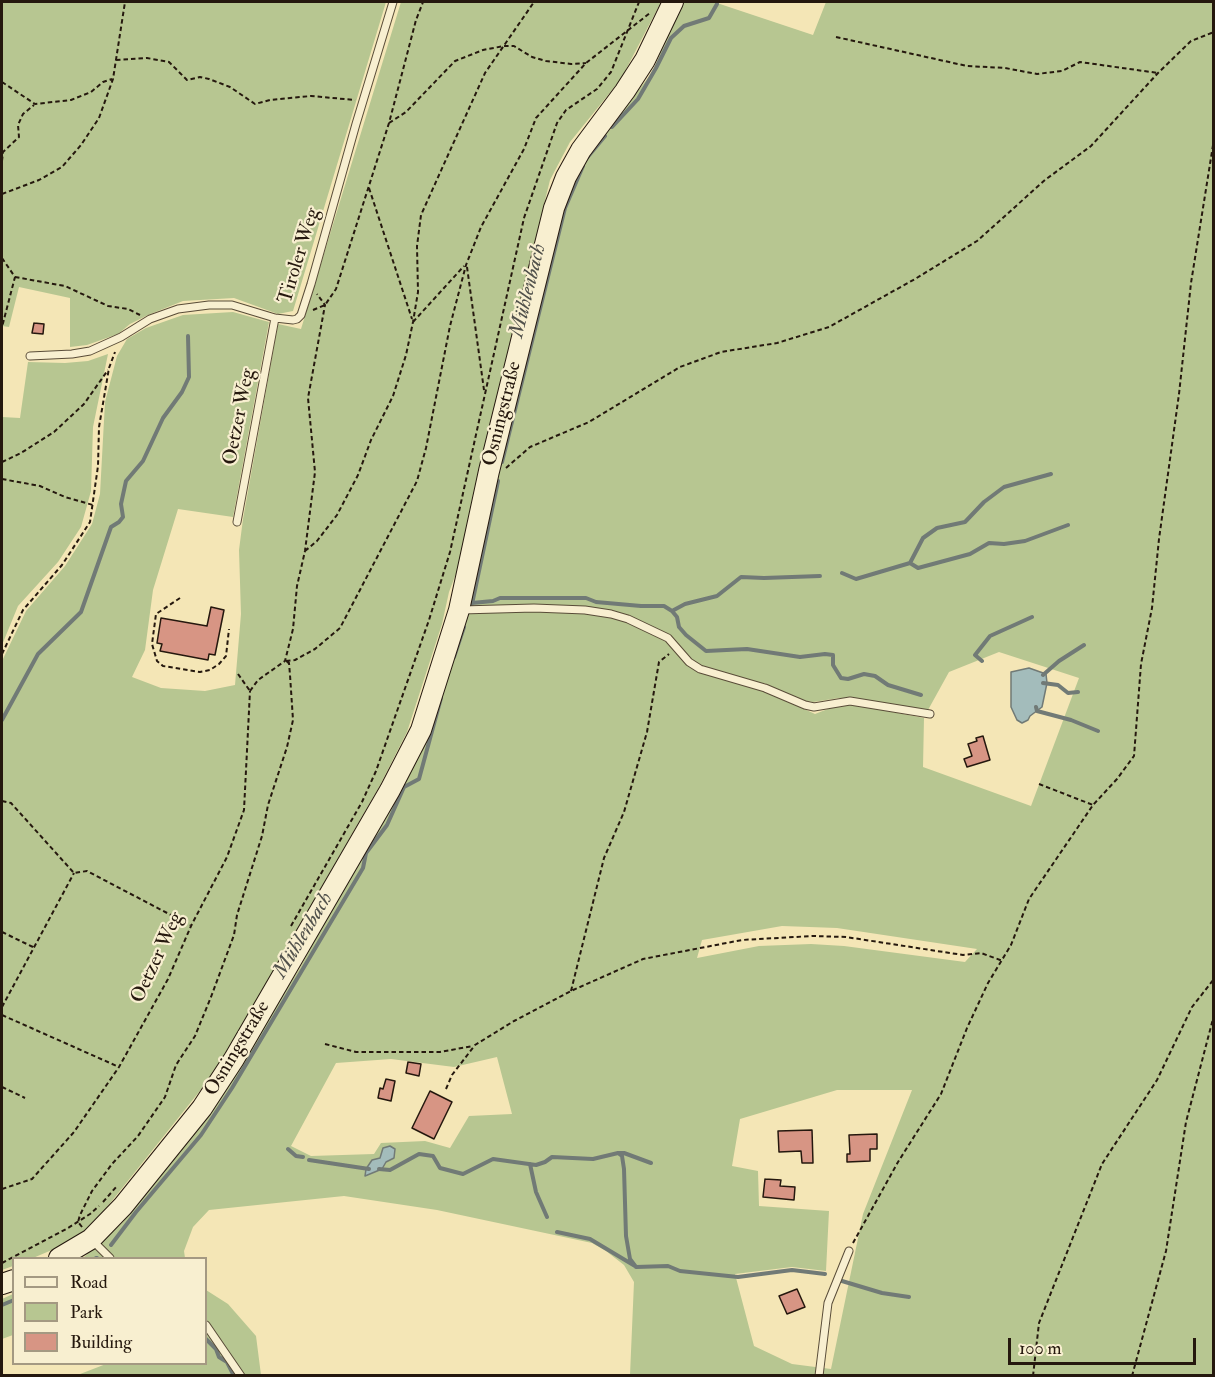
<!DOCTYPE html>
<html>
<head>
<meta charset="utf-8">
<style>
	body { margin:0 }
	#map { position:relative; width:1215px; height:1377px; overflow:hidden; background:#f4e6b6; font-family:"IM FELL Double Pica",serif }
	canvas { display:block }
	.frame { position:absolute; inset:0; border:3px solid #25180e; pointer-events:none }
	.legend { position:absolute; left:12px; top:1257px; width:195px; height:108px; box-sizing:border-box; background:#f8efd0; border:2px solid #a49982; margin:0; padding:8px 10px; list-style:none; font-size:18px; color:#25180e }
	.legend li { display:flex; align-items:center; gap:12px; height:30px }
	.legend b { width:30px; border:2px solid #a49982 }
	.scale { position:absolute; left:1008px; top:1338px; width:188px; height:27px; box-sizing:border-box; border:3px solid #25180e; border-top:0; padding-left:8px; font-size:18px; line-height:21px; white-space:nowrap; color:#25180e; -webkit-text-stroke:4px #f8efd0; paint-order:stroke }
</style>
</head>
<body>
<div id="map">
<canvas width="1215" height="1377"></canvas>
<div class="frame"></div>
<ul class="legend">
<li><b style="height:8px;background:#f8efd0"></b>Road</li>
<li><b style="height:16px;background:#b7c691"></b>Park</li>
<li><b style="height:16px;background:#d79584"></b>Building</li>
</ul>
<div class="scale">100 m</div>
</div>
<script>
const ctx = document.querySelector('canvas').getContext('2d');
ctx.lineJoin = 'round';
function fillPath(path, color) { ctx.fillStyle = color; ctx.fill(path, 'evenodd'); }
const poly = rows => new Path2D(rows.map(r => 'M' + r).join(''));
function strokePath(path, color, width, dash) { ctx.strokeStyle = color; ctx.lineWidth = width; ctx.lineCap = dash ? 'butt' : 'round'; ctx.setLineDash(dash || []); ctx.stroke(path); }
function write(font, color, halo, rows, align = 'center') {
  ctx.font = font + ' "IM FELL Double Pica",serif'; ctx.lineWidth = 4.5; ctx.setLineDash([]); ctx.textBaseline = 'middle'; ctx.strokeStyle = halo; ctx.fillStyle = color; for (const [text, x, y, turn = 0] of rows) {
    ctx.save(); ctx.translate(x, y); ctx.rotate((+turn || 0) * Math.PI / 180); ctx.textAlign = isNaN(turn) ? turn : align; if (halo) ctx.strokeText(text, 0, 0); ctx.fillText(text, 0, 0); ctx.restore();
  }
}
const green = poly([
	[2,2,386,2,293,311,278,314,234,298,183,301,148,315,130,324,118,334,87,345,70,347,70,298,19,287,9,327,2,326],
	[401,2,661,2,621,79,570,142,550,180,475,485,457,571,449,592,442,624,407,732,379,787,215,1072,91,1227,66,1244,33,1258,14,1258,13,1266,2,1270,2,661,26,611,65,566,92,524,100,494,105,402,117,356,127,339,146,328,183,315,233,312,269,322,233,517,178,509,153,590,145,650,132,677,161,688,205,691,235,685,241,614,239,550,243,519,278,324,301,329],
	[682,2,714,2,813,35,826,2,1213,2,1213,1375,630,1375,634,1282,624,1265,606,1251,592,1243,437,1210,344,1196,209,1210,193,1227,184,1251,185,1258,83,1258,123,1222,217,1099,300,968,427,731,497,473,565,204,582,160,652,73],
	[999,652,1079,678,1031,806,923,767,924,718,850,704,838,705,815,714,761,689,764,683,801,700,813,702,839,698,928,710,949,672],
	[782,926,837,928,977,949,965,962,844,946,811,944,759,946,697,958,702,940],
	[497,1057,512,1114,469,1116,450,1148,425,1141,381,1143,374,1154,311,1156,291,1146,336,1063,391,1059,454,1067],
	[837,1090,912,1090,863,1214,831,1369,792,1364,754,1346,735,1274,792,1267,826,1271,829,1211,759,1206,758,1171,732,1166,740,1119],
	[108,354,93,427,91,491,81,527,58,562,18,606,2,645,2,417,20,418,28,362,65,363,88,361],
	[206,1290,228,1304,256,1336,261,1375,75,1376,106,1364,206,1364],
	[13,1294,13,1335,2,1339,2,1299]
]);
const water = poly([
	[1029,668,1046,674,1047,683,1042,707,1030,716,1028,720,1022,723,1017,720,1011,707,1011,672,1029,668],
	[390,1146,395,1149,394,1158,386,1162,382,1169,365,1176,366,1169,372,1160,380,1158,383,1148,390,1146]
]);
const stream = poly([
	[612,127,638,99,656,68,671,38,684,26,709,18,717,4],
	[586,159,605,136],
	[502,462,565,208,583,166],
	[910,563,923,538,937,528,965,522,984,502,1004,487,1051,474],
	[842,573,856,579,910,563,918,568,970,554,989,543,1004,544,1025,541,1068,525],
	[472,603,493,601,500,598,586,598,596,602,641,606,664,606,672,611,677,617,679,627,686,635,706,651,747,649,800,657,825,654,833,655,833,665,841,678,848,679,864,674,875,676,888,685,921,695],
	[472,604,498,481],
	[672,611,685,604,717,596,741,577,764,578,820,576],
	[454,657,464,627],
	[982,661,975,655,990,636,1032,617],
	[1043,675,1059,661,1084,645],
	[1043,683,1058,685,1068,693,1078,692],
	[1036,707,1037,711,1071,720,1098,731],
	[2,720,38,654,81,612,111,527,119,522,123,517,121,504,126,481,143,461,163,418,182,392,189,377,188,336],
	[288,1149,296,1156,303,1157],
	[618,1153,624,1153,651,1163],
	[309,1160,369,1169],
	[530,1164,536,1192,547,1217],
	[379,1169,390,1170,419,1154,433,1156,440,1168,463,1174,493,1159,536,1165,545,1162,552,1157,593,1159,618,1153,622,1156,624,1169,626,1236,630,1259,636,1267,668,1266,680,1271,738,1277,792,1270,825,1274],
	[557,1232,590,1239,635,1266],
	[111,1245,136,1212,201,1135,232,1088,363,868,366,853,387,825,404,787,419,779,441,698],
	[96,1258,97,1258],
	[842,1281,882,1293,909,1297],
	[2,1305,14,1300],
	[206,1339,216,1349,219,1357,227,1362,234,1376]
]);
const building = poly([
	[34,323,44,324,43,334,32,333,34,323],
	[211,607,224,610,215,655,209,654,208,660,160,651,162,644,157,643,161,618,207,626,211,607],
	[983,736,990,760,967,767,964,759,972,756,968,744,977,741,976,738,983,736],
	[408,1062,421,1064,419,1076,406,1073,408,1062],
	[386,1079,395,1081,391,1101,378,1098,380,1088,383,1089,386,1079],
	[430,1091,452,1102,434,1139,412,1128,430,1091],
	[812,1130,813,1163,802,1163,801,1151,779,1152,778,1131,812,1130],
	[877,1134,877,1149,870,1149,870,1161,847,1162,847,1154,850,1154,849,1135,877,1134],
	[765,1179,781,1180,780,1186,795,1187,794,1200,763,1197,765,1179],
	[797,1289,805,1307,787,1314,779,1296,797,1289]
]);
const path = poly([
	[836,37,967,66,1005,68,1037,74,1062,71,1080,62,1158,73],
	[116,60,147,58,169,62,187,80,200,77,209,79,230,87,255,104,270,100,311,96,355,100],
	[2,82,35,104,71,100,91,92,103,82,112,79],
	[389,123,406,112,455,61,483,50,504,46,514,46,532,57,546,61,571,64,586,63],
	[2,161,3,152,19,137,18,125,23,114,34,105],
	[369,188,412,319],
	[2,194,39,180,62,167,81,145,99,118,113,79,125,2],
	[2,258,15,277,2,327],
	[467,267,484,390],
	[15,277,65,286,108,306,128,309,140,315],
	[313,310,325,305,336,289,389,123,416,20,423,2],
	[413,322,464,266],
	[2,462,21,453,54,432,84,404,108,370],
	[506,468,530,447,589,422,680,367,721,352,777,343,829,327,915,279,977,241,1045,180,1091,146,1158,73,1191,41,1214,32],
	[2,479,40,486,65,497,93,505],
	[305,551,317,541,337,515,358,475,371,440,393,396,406,355,413,322,418,292,417,246,421,215,485,73,534,2],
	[180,598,156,614,152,644,157,661,163,666,200,672,210,670,219,664,226,656,229,629],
	[2,654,23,610,62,565,90,522,98,466,99,427,109,368,115,352],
	[238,674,250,691],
	[250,691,258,680,285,661,293,629,297,586,305,551,315,472,308,398,325,305,317,294],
	[1039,784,1093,805],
	[2,801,11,803,74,873,87,871,190,925],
	[291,926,362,802,376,771,429,620,450,552,524,218,557,123,566,110,597,89,611,72,639,2],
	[2,932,33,947],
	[571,991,604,858,624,812,647,732,659,662,669,654],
	[2,1007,74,873],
	[2,1015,119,1067],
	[325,1044,356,1052,440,1052,473,1046],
	[2,1087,25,1098],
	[446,1089,452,1075,475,1045,514,1021,571,991,643,959,742,940,812,936,846,937,963,955,981,953,1003,961],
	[2,1189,32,1179,74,1132,119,1067,168,979,191,926,227,857,244,810,250,691],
	[103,1202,117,1186],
	[82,1227,78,1222,80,1215,92,1191,112,1164,138,1136,165,1097,176,1065,195,1036,211,997,234,935,237,915,262,836,268,805,287,747,293,720,290,675,289,663,285,661,295,660,315,649,340,628,417,481,426,448,450,326,466,265,481,227,524,149,536,118,586,63,650,13],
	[853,1243,898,1162,941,1094,967,1028,988,983,1011,945,1029,899,1093,805,1117,779,1134,756,1141,664,1152,608,1159,539,1179,394,1191,283,1214,139],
	[2,1263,68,1228,90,1214,99,1206],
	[1033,1376,1039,1323,1102,1164,1157,1080,1192,1007,1214,979],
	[1132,1376,1166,1251,1186,1122,1214,1015]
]);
const lane = poly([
	[30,356,72,354,90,351,121,337,150,319,178,309,209,305,232,305,275,318,293,320,297,319,301,315,311,284,356,124,393,2],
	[237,522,275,318],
	[461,610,534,608,585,610,611,614,628,619,668,638,689,662,700,669,765,688,805,705,814,707,850,701,930,714],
	[91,1239,110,1258],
	[206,1325,241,1376],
	[819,1376,828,1303,849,1251]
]);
const secondary = poly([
	[59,1258,91,1239,123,1206,202,1108,234,1059,390,790,421,730,459,610,489,471,554,208,566,177,581,150,625,91,645,60,673,2],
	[2,1284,14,1280]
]);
const streetNames = [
	["Tiroler Weg",300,256,-73],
	["Osningstraße",503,414,-76],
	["Oetzer Weg",240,417,-79],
	["Oetzer Weg",158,958,-65],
	["Osningstraße",238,1049,-59]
];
const waterNames = [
	["Mühlenbach",529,291,-76],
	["Mühlenbach",304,936,-59]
];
fillPath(green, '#b7c691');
fillPath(water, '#a3bcbb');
strokePath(water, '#717a76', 1.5);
strokePath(stream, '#717a76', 4);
fillPath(building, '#d79584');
strokePath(building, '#25180e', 1.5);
strokePath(lane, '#594c38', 9);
strokePath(secondary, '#25180e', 22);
strokePath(path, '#25180e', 2, [4.5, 3]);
strokePath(lane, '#f8efd0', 7);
strokePath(secondary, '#f8efd0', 20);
write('20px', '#25180e', '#f8efd0', streetNames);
write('italic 21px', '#51514b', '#f8efd0', waterNames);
</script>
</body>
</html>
